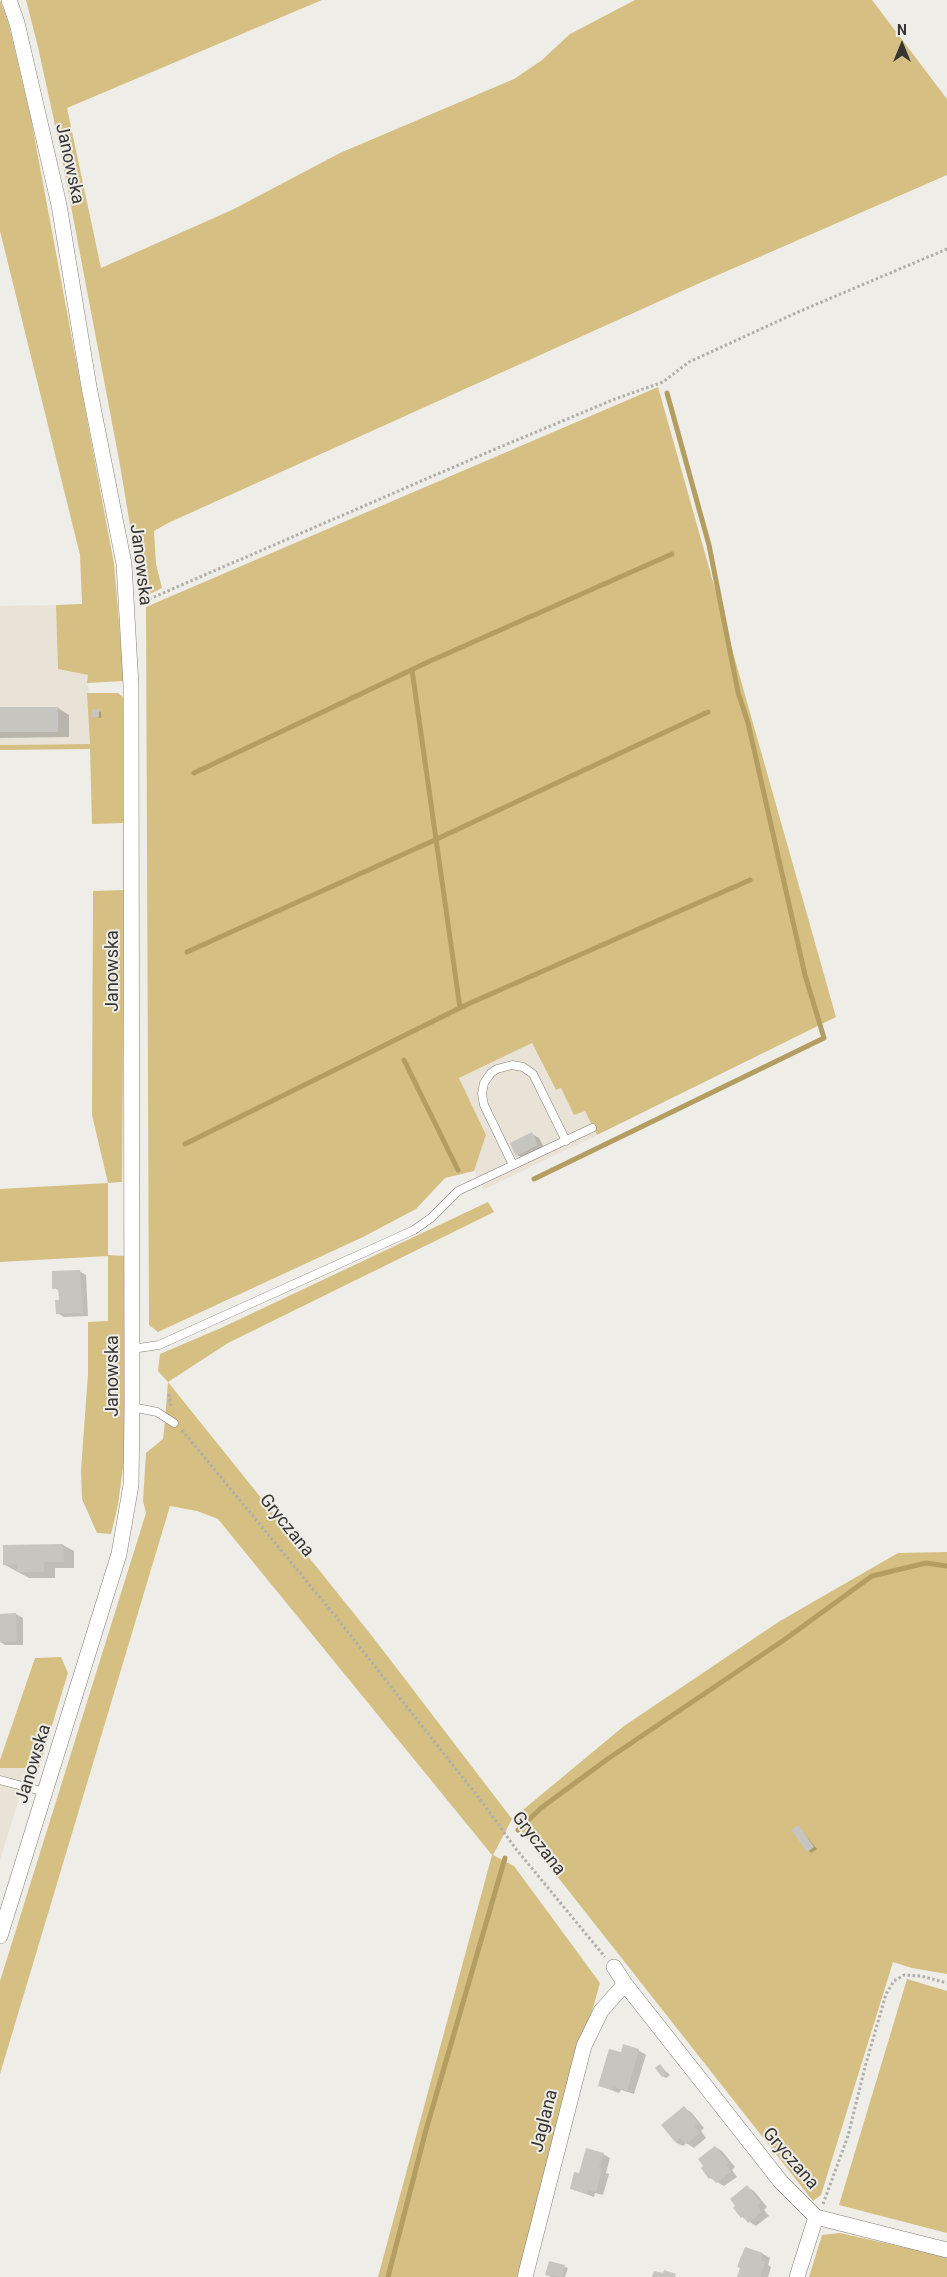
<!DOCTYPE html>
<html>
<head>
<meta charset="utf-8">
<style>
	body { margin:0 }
	#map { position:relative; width:947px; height:2277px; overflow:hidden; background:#efede7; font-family:Roboto,sans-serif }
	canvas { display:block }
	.north { position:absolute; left:877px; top:20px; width:50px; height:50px; -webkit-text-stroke:4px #efede7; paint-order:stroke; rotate:0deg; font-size:14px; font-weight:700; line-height:20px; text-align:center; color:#363533 }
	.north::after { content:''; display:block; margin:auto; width:18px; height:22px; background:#363533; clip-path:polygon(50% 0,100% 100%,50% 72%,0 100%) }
</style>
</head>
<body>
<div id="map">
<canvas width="947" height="2277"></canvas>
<div class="north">N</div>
</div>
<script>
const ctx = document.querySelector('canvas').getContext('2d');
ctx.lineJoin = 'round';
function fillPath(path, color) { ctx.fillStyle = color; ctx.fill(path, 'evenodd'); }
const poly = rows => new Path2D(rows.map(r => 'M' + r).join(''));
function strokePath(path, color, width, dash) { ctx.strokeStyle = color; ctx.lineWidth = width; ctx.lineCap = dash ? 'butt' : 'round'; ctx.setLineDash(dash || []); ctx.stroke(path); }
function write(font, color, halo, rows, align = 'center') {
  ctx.font = font + ' Roboto,sans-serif'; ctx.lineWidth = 4; ctx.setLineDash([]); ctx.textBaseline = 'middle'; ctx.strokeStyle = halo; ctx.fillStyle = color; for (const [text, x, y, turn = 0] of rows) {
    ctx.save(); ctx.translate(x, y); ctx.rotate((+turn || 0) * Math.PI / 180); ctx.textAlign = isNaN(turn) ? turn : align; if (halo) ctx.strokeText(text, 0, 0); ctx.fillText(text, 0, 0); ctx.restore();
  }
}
const built = poly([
	[56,605,58,669,88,675,90,744,0,745,0,606],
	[532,1043,555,1090,561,1088,585,1110,597,1135,483,1190,474,1171,486,1135,459,1078],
	[28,1767,23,1786,0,1860,0,1768]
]);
const green = poly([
	[0,0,9,25,31,119,114,564,124,681,87,683,88,675,58,669,56,605,82,604,80,555,0,231],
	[26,0,322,0,67,108,101,268,232,210,340,153,514,79,542,60,570,34,635,0,872,0,947,99,947,175,702,282,168,523,154,531,156,564,162,588,142,598,120,465,60,148,38,47],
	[658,387,836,1017,597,1135,585,1111,574,1115,561,1088,556,1090,532,1043,459,1078,486,1135,474,1171,445,1178,416,1209,363,1237,158,1332,149,1325,146,607],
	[87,693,118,693,123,697,123,823,92,824,90,749,0,750,0,745,90,744],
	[124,890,122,1182,108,1183,108,1255,124,1256,125,1452,118,1505,111,1534,97,1533,82,1499,81,1470,88,1374,88,1322,108,1321,108,1256,0,1262,0,1189,108,1183,92,1115,93,891],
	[488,1202,494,1212,228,1343,168,1382,372,1636,512,1819,624,1726,780,1621,898,1553,947,1552,947,1974,912,1968,893,1962,821,2195,813,2201,512,1819,493,1855,514,1866,600,1983,517,2277,378,2277,492,1855,218,1519,197,1511,170,1506,0,2074,0,1981,146,1513,143,1501,146,1453,163,1439,164,1431,168,1382,158,1371,160,1354,221,1328],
	[61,1657,68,1673,39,1768,0,1768,0,1760,35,1658],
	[907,1979,947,1991,947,2233,839,2205],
	[840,2233,947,2257,947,2277,809,2277,822,2235]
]);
const shadow = poly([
	[0,708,58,708,69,715,69,737,0,738],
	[98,711,101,712,101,718,93,716],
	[532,1134,539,1138,545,1149,524,1159,517,1155],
	[79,1271,86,1275,88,1316,64,1317,57,1313,60,1301,60,1291,54,1288],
	[63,1545,74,1551,74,1568,55,1568,55,1578,29,1578,5,1565],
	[16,1614,23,1618,23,1645,5,1645,0,1642,0,1615],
	[798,1827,817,1849,811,1853,793,1831],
	[638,2050,646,2055,634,2094,621,2090,619,2093,600,2086,622,2054],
	[660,2066,670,2075,666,2078,662,2076],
	[684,2108,691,2112,704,2128,701,2131,706,2138,694,2148,686,2143,683,2146,675,2142],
	[715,2147,722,2151,735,2167,732,2170,737,2177,724,2186,710,2178],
	[603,2154,610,2158,606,2173,609,2174,603,2195,595,2193,594,2197,572,2189,580,2174],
	[747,2187,754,2191,767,2207,764,2210,769,2216,756,2226,742,2217,734,2208],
	[763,2254,770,2258,768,2265,771,2267,768,2277,740,2277,741,2268,738,2267,741,2256],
	[550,2262,568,2268,565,2277,552,2277,546,2275]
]);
const stream = poly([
	[412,670,460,1008],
	[194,773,428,662,672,554],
	[187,952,437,839,708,712],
	[404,1060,458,1170],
	[185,1144,468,1004,750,880],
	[534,1179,824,1038,805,975,748,723,738,692,709,545,667,393],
	[518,1830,541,1808,609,1758,784,1640,872,1576,926,1563,947,1566],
	[388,2277,426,2130,505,1858]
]);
const building = poly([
	[0,707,58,707,58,732,0,732],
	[92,709,99,709,99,717,92,717],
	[532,1132,538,1145,516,1156,510,1143],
	[80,1270,83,1313,56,1314,55,1300,59,1300,58,1288,52,1289,52,1271],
	[63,1544,64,1562,44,1562,44,1572,17,1572,17,1565,3,1565,3,1545],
	[16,1613,17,1641,0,1642,0,1614],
	[798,1825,814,1847,807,1852,791,1830],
	[623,2044,639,2049,627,2091,613,2087,612,2090,598,2086,609,2049,621,2052],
	[660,2064,667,2073,662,2077,655,2068],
	[684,2106,698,2123,694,2126,700,2133,686,2144,680,2138,675,2142,661,2125],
	[715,2146,729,2163,726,2165,731,2172,716,2183,711,2177,709,2179,701,2168,703,2166,698,2159],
	[586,2148,604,2153,599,2168,602,2169,596,2192,588,2190,587,2194,570,2189,574,2172,579,2173],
	[747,2185,761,2203,757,2205,762,2212,748,2223,743,2216,741,2218,733,2208,735,2206,730,2199],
	[745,2247,763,2253,761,2261,765,2262,760,2277,737,2277,740,2268,737,2267],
	[549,2261,565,2265,562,2277,545,2275],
	[664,2270,676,2274,675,2277,652,2277,654,2271,663,2273]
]);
const path = poly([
	[140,603,493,450,615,399,663,382,689,362,798,312,947,249],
	[169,1394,171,1406],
	[182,1430,336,1617,482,1802,516,1849,605,1957],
	[823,2204,848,2136,865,2067,886,1994,894,1981,904,1975,921,1976,947,1983]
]);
const lane = poly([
	[513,1165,484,1105,482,1094,484,1083,491,1073,497,1069,512,1065,523,1067,533,1074,566,1141],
	[132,1349,159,1345,414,1230,431,1218,458,1191,592,1128],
	[132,1407,157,1412,174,1423],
	[0,1780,45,1792]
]);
const street = poly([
	[0,1936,119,1554,131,1485,132,1407,131,686,124,564,89,387,59,205,17,23,9,0],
	[614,1967,625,1984,781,2182,816,2217,947,2250],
	[525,2277,584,2046,601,2011,625,1984],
	[797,2277,816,2217]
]);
const streetNames = [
	["Janowska",69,164,78],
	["Janowska",140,565,83],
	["Janowska",113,971,-90],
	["Janowska",113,1376,-90],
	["Gryczana",286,1526,51],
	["Janowska",34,1764,-73],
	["Gryczana",538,1844,52],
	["Jaglana",545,2121,-76],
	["Gryczana",790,2159,49]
];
fillPath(built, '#e8e3d6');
fillPath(green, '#d6bf83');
fillPath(shadow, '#0003');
strokePath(stream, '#b39d60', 5);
fillPath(building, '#c7c5bf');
strokePath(lane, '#817f7a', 9);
strokePath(street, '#817f7a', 16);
strokePath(path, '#afaea9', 3, [2.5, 2.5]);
strokePath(lane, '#fff', 8);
strokePath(street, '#fff', 15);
write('18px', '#363533', '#efede7', streetNames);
</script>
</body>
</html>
